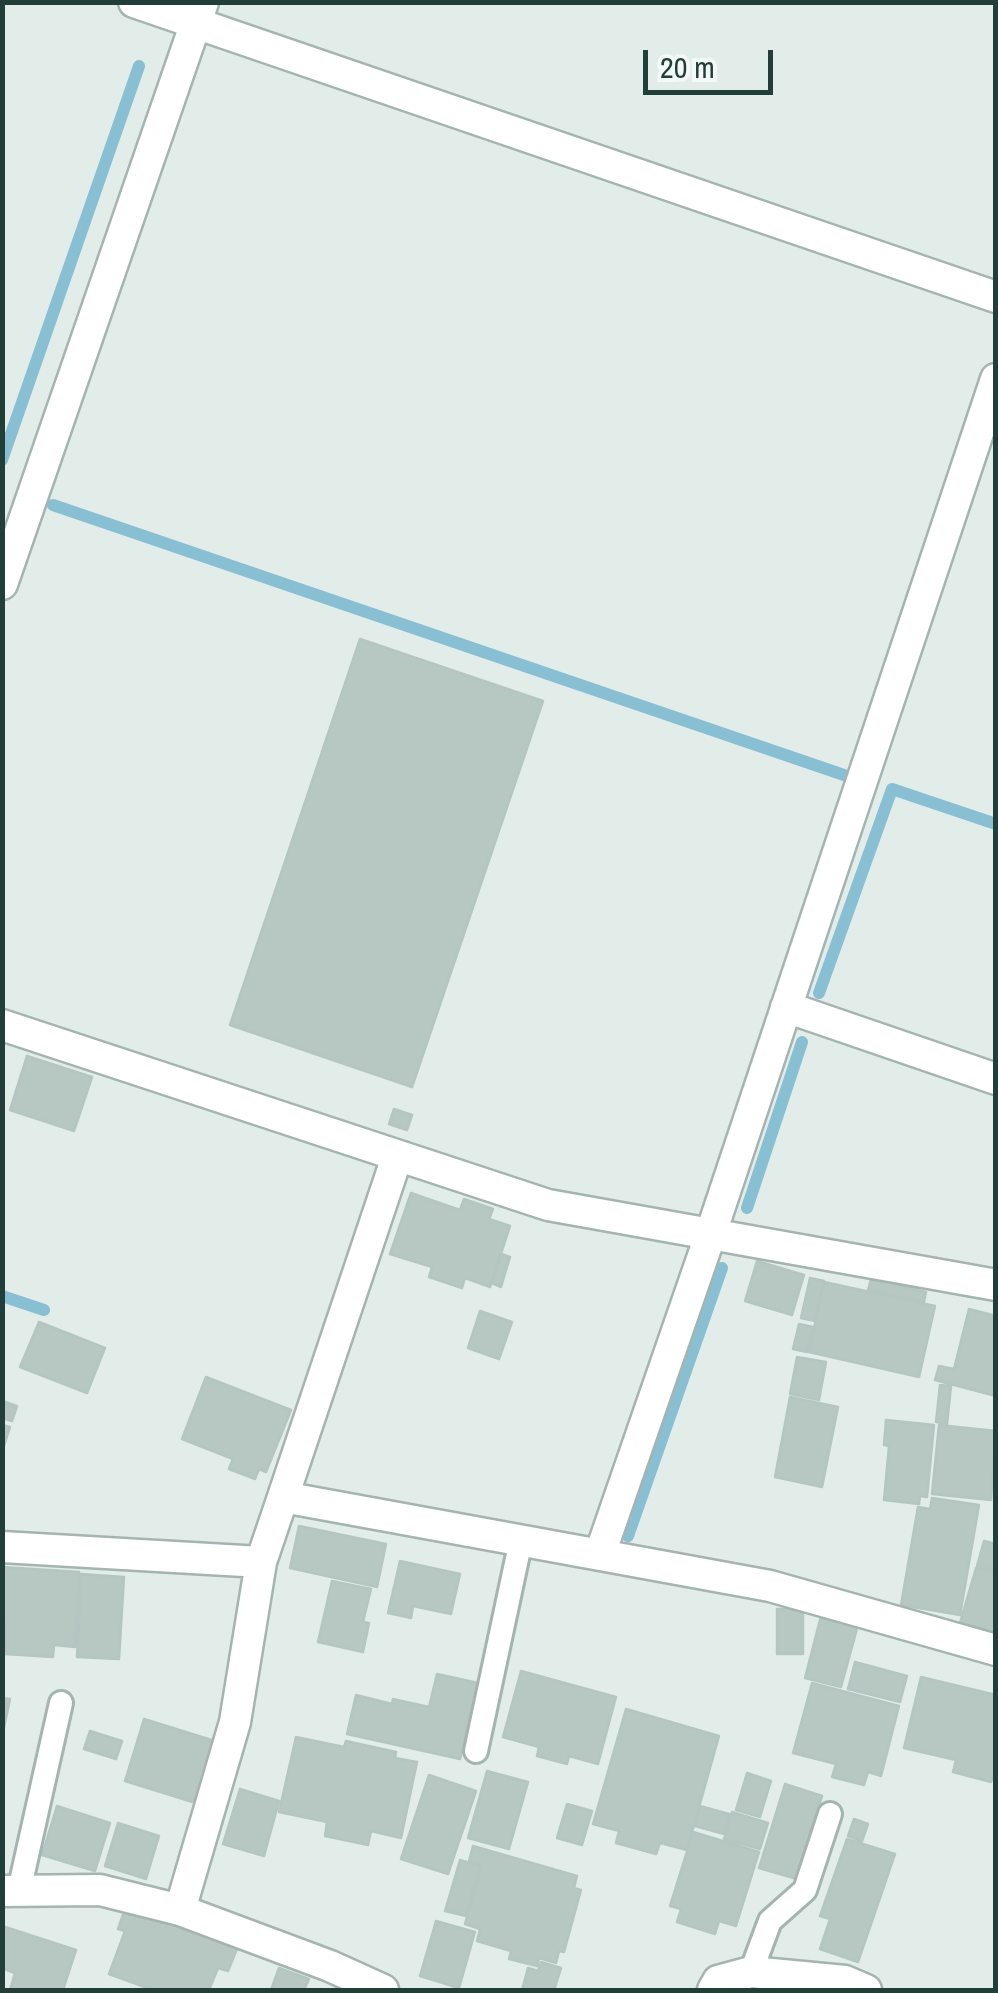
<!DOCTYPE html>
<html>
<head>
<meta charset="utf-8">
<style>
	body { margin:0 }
	#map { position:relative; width:998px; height:1993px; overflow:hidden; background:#e2ece9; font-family:"Archivo Narrow",sans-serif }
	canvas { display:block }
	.frame { position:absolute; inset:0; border:5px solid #213e39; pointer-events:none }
	.scale { position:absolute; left:643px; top:50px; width:130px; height:45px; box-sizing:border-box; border:5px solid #213e39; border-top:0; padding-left:12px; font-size:30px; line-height:35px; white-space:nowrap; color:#213e39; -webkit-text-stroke:8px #f2f9f6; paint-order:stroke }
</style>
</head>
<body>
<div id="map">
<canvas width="998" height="1993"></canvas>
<div class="frame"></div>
<div class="scale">20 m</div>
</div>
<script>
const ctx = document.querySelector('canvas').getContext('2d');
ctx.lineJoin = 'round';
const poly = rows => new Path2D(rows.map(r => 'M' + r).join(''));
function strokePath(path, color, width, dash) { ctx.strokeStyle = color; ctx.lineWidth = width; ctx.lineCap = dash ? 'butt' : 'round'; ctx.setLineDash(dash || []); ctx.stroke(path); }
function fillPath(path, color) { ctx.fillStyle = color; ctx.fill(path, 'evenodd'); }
const stream = poly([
	[2,460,139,66],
	[53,505,844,775],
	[819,993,892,789,996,824],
	[747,1208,802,1042],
	[2,1296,44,1310],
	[628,1536,722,1268]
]);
const building = poly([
	[360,639,543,701,412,1087,230,1025,360,639],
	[27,1056,92,1077,74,1131,10,1110,27,1056],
	[394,1109,412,1115,407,1130,389,1124,394,1109],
	[411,1193,460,1210,464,1199,493,1209,489,1219,510,1226,490,1287,465,1278,462,1288,429,1277,432,1267,390,1254,411,1193],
	[501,1254,510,1257,501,1287,492,1283,501,1254],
	[757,1261,804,1275,792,1315,745,1301,757,1261],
	[810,1278,824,1281,815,1321,801,1318,810,1278],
	[871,1279,926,1292,924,1302,868,1290,871,1279],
	[824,1282,935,1306,919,1377,809,1352,824,1282],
	[969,1309,996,1316,996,1396,935,1380,939,1366,954,1369,969,1309],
	[480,1311,512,1322,499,1359,468,1348,480,1311],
	[39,1322,105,1348,87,1393,20,1367,39,1322],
	[799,1324,813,1327,807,1352,793,1349,799,1324],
	[797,1357,826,1362,819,1400,790,1394,797,1357],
	[206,1377,291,1410,266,1472,259,1469,255,1479,229,1469,233,1459,182,1439,206,1377],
	[940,1385,951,1386,947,1424,936,1422,940,1385],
	[790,1397,838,1407,822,1487,775,1477,790,1397],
	[2,1401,17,1406,12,1421,2,1418,2,1401],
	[886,1420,934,1425,927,1497,920,1496,919,1504,884,1500,889,1446,884,1445,886,1420],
	[2,1425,10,1427,2,1452,2,1425],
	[939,1425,996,1431,991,1500,932,1494,939,1425],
	[932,1498,979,1505,960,1615,901,1605,918,1507,930,1509,932,1498],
	[299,1526,386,1544,377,1587,290,1568,299,1526],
	[984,1541,996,1544,996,1571,977,1566,984,1541],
	[400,1561,460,1574,451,1614,413,1606,411,1618,388,1613,400,1561],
	[2,1567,79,1572,75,1647,54,1645,53,1657,5,1654,2,1567],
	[976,1568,996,1573,996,1633,960,1623,976,1568],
	[81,1574,124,1577,119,1659,77,1657,81,1574],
	[332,1581,371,1589,363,1622,369,1623,363,1652,318,1642,332,1581],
	[777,1609,803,1609,803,1654,777,1654,777,1609],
	[821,1616,858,1625,841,1687,805,1678,821,1616],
	[855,1662,907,1676,900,1702,848,1689,855,1662],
	[521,1671,616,1697,598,1764,569,1756,567,1764,537,1756,539,1747,503,1737,521,1671],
	[437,1674,478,1683,460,1759,347,1734,356,1695,392,1704,393,1699,429,1707,437,1674],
	[921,1677,996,1695,996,1770,991,1782,953,1772,956,1760,904,1748,921,1677],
	[812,1683,899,1706,881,1776,868,1772,864,1785,832,1777,836,1764,793,1753,812,1683],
	[2,1698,10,1699,2,1737,2,1698],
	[626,1709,719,1736,687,1850,660,1843,656,1854,616,1843,619,1831,593,1824,626,1709],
	[144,1719,218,1742,199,1804,125,1781,144,1719],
	[90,1731,122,1741,116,1759,84,1749,90,1731],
	[296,1737,344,1747,346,1741,396,1752,395,1758,417,1762,401,1838,371,1831,368,1845,325,1836,327,1822,279,1812,296,1737],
	[487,1771,528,1782,509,1849,468,1838,487,1771],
	[747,1773,771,1781,760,1817,736,1810,747,1773],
	[429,1775,476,1791,448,1874,401,1859,429,1775],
	[785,1784,822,1796,797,1879,759,1868,785,1784],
	[240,1789,279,1801,264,1856,223,1844,240,1789],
	[567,1804,592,1811,582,1845,557,1838,567,1804],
	[57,1806,110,1823,95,1871,42,1855,57,1806],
	[700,1806,729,1814,724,1834,695,1826,700,1806],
	[732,1812,768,1823,760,1849,724,1839,732,1812],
	[854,1819,868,1824,862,1841,848,1836,854,1819],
	[118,1823,159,1836,146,1879,105,1866,118,1823],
	[693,1832,759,1852,736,1926,719,1921,715,1934,677,1922,681,1909,670,1906,693,1832],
	[847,1839,895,1854,858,1962,820,1949,830,1919,820,1916,847,1839],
	[473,1846,577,1876,574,1888,581,1890,564,1952,559,1951,556,1963,539,1958,537,1966,509,1959,511,1951,477,1941,480,1929,465,1924,482,1865,469,1861,473,1846],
	[460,1860,480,1866,466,1916,445,1911,460,1860],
	[126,1906,237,1949,228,1971,218,1968,209,1990,153,1990,109,1974,125,1931,118,1929,126,1906],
	[436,1921,475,1932,459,1988,420,1976,436,1921],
	[2,1926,76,1950,63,1990,10,1990,15,1973,4,1969,2,1974,2,1926],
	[541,1962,561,1968,554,1990,522,1990,528,1968,538,1971,541,1962],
	[279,1968,309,1979,304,1990,271,1990,279,1968]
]);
const service = poly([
	[476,1751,521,1540],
	[19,1891,61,1703],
	[751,1972,770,1921,805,1890,830,1814]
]);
const minor = poly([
	[2,584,203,2],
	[786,1007,996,1079],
	[2,1025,548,1205,996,1285],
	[283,1497,397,1157],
	[2,1547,261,1562,283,1497,770,1586,996,1650],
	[600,1554,711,1233,996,379],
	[2,1891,100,1890,180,1910,330,1966,383,1990],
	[180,1910,235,1722,261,1562],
	[713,1990,718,1981,751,1972,845,1981,866,1990]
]);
const tertiary = poly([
	[134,2,996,297]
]);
strokePath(stream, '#88bfd3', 12);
fillPath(building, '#b7c7c2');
strokePath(building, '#b4c6c1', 2.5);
strokePath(service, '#a4b4b1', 28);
strokePath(minor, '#a4b4b1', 35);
strokePath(tertiary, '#a4b4b1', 35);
strokePath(service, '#fff', 22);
strokePath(minor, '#fff', 30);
strokePath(tertiary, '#fff', 30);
</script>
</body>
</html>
